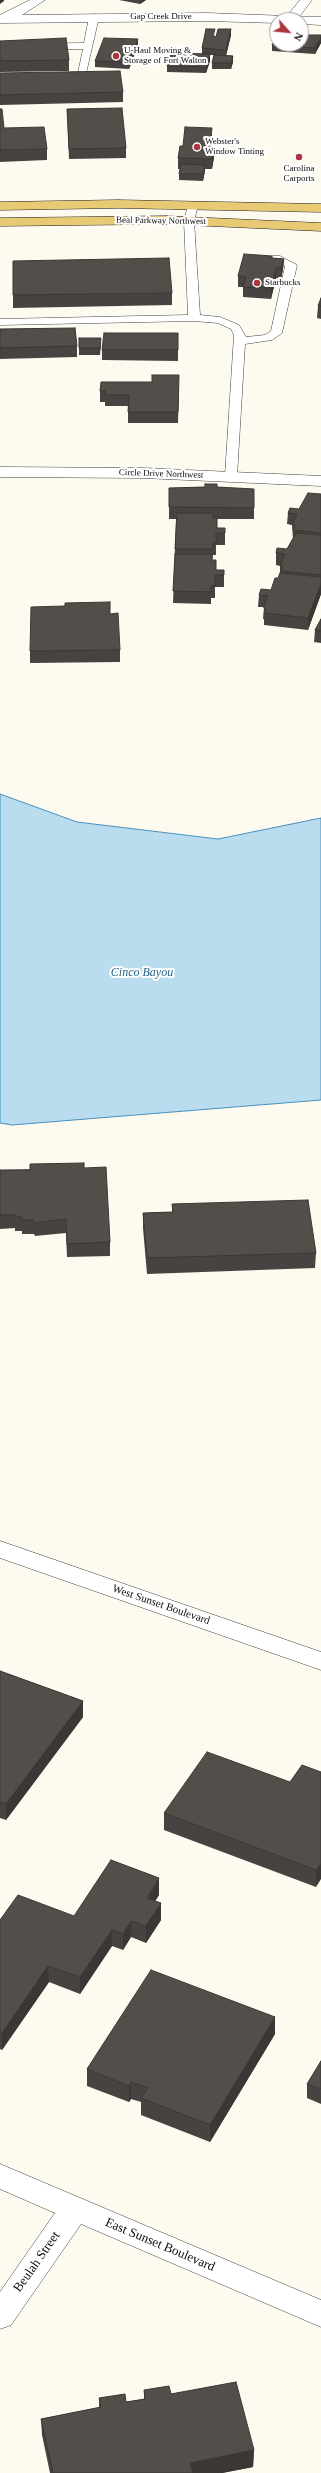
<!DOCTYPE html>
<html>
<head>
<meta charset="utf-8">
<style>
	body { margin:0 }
	#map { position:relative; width:321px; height:2473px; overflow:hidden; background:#fdfaef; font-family:Georgia,serif }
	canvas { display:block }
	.north { position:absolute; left:269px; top:12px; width:40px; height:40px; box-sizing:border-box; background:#fff; border:1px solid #9e9e9e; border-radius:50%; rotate:117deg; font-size:11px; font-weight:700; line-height:16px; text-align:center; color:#0d0d0d }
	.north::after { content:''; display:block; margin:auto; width:14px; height:18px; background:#ac363e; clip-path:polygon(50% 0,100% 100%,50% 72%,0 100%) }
</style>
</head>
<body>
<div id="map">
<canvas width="321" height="2473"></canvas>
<div class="north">N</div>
</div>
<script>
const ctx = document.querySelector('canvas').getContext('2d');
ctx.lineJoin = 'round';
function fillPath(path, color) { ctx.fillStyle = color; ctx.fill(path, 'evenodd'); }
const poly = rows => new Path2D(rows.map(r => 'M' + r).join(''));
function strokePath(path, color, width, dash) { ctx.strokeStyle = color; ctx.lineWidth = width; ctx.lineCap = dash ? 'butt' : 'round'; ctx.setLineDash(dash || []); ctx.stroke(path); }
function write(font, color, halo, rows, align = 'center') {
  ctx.font = font + ' Georgia,serif'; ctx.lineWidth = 4; ctx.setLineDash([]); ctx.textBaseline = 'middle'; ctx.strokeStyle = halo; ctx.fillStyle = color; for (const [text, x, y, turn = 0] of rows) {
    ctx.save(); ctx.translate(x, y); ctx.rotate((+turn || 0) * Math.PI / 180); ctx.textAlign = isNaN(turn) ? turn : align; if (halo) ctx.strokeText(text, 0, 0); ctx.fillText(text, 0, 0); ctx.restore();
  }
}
const water = poly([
	[0,794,77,822,218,839,321,818,321,1100,12,1125,0,1123,0,794]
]);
const service = poly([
	[94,14,99,17,85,78,64,80,59,77,64,74,78,73,83,49,0,50,0,44,84,43,89,17,94,14],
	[193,202,198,205,194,221,200,315,220,317,239,325,246,337,265,335,271,331,285,266,271,258,272,256,280,256,297,265,282,333,272,340,245,344,237,476,231,480,225,476,234,335,231,329,218,323,194,321,0,325,0,319,188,315,184,221,188,205,193,202]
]);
const minor = poly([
	[30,0,45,0,22,15,207,13,287,16,300,0,312,0,299,17,321,17,321,25,301,24,301,20,277,20,277,23,207,21,0,23,0,15,30,0],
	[0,467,143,468,321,476,321,486,143,478,0,477,0,467],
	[0,1541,321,1652,321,1670,0,1558,0,1541],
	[0,2164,321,2300,321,2327,81,2224,11,2325,0,2329,0,2292,55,2213,0,2189,0,2164]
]);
const primary = poly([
	[118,200,321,204,321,212,118,208,0,210,0,202,118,200],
	[166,216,321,223,321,231,166,224,0,226,0,218,166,216]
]);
const wall = poly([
	[119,0,146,0,140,4],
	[231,29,231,35,226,55,233,56,233,62,231,69,212,69,212,63,214,55,210,55,210,61,206,73,167,72,167,66,202,54,202,48,215,35,215,37,216,37],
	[321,35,321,43,315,54,272,51,272,45],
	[0,41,69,60,69,71,0,72],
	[138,45,129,69,95,67,95,61],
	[0,73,123,92,123,102,0,105],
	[0,109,4,128,47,149,47,160,0,162],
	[67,109,126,148,126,158,69,159],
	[212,138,211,146,214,157,212,169,205,169,203,181,179,180,179,174,180,169,178,169,178,158,183,146],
	[272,256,272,258,284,259,283,269,281,279,276,278,271,299,243,297,243,287,238,287,238,276],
	[13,261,172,293,172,305,13,308],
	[321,298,321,319,317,318,318,306],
	[0,329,77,346,77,357,0,359],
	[178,333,178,361,102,360,102,350],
	[101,345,100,355,79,355,79,348],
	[179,386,178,423,128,423,128,406,105,406,105,402,100,402,100,391],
	[217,487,254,508,254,519,217,519,217,528,225,528,225,545,216,545,216,555,213,555,212,560,216,570,224,570,224,587,215,587,215,598,211,598,211,604,173,603,176,519,169,519,169,488],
	[321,494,321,594,308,630,264,625,264,619,263,619,264,607,258,607,259,595,271,590,278,578,280,573,280,566,276,565,276,553,287,549,293,539,292,525,287,524,288,513,299,509],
	[110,614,120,650,120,662,30,663,30,651],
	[321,619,321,643,314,642,315,630],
	[84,1168,110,1242,110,1256,67,1257,66,1233,35,1236,34,1234,22,1234,22,1231,15,1231,15,1228,0,1229,0,1170],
	[172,1204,316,1253,315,1268,147,1274,143,1228,143,1213,172,1212],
	[0,1671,83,1701,83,1717,6,1820,0,1818],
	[321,1772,316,1887,164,1830,164,1813,290,1782],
	[159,1895,155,1901,161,1920,146,1943,131,1937,123,1950,112,1946,80,1994,49,1982,2,2050,0,2049,0,1920,74,1916],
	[275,2017,275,2034,210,2142,141,2115,141,2102,131,2099,129,2102,87,2086,87,2069],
	[321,2061,321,2104,307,2098,307,2084],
	[144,2390,171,2394,254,2450,253,2467,222,2473,50,2473,42,2435,41,2419,99,2408,99,2398,126,2402,144,2399]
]);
const shadedWall = poly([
	[0,0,4,0,4,1,0,4],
	[140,0,146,0,140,4],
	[231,29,231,35,226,56,226,50],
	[321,37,321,43,315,54,315,48],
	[138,39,138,45,129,69,129,62],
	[210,54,210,61,206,73,206,67],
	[233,56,233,62,231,69,231,63],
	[212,128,212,138,210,157,210,146],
	[214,147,214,157,212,169,212,159],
	[205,165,205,171,203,181,203,174],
	[284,259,283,269,281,279,281,268],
	[276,268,276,278,271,299,271,288],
	[321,584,321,594,308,630,308,618],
	[83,1701,83,1717,6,1820,6,1804],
	[321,1863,321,1879,316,1887,316,1870],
	[159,1878,159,1895,147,1914,147,1898],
	[161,1903,161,1920,146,1943,146,1926],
	[131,1921,131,1937,123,1950,123,1934],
	[112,1930,112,1946,80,1994,80,1977],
	[48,1966,49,1982,2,2050,2,2033],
	[275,2017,275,2034,210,2142,210,2125],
	[131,2082,131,2099,129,2102,129,2086],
	[254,2450,253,2467,222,2473,190,2473,190,2463]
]);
const building = poly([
	[206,29,215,29,213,36,216,37,218,29,231,29,226,50,202,48,206,29],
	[301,35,321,35,321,37,315,48,272,45,277,36,277,44,301,44,301,35],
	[66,38,69,60,0,61,0,41,66,38],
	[104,38,138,39,129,62,95,61,104,38],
	[171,53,210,54,206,67,167,66,171,53],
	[214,55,233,56,231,63,212,63,214,55],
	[120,71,123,92,0,95,0,73,120,71],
	[122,108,126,148,69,149,67,109,122,108],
	[0,109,2,109,4,128,44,127,47,149,0,150,0,109],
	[185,127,212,128,210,146,214,147,212,159,178,158,180,146,183,146,185,127],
	[181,164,205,165,203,174,179,174,181,164],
	[244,254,272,256,272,258,284,259,281,268,276,268,271,288,243,287,246,277,238,276,244,254],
	[169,258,172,293,13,295,13,261,169,258],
	[321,298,321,306,318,306,321,298],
	[75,328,77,346,0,348,0,329,75,328],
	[104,333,178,333,178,350,102,350,104,333],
	[79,338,101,338,100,348,79,348,79,338],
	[152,375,179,375,178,412,128,412,129,395,105,395,105,391,100,391,101,382,152,382,152,375],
	[205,484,217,484,217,487,254,489,254,508,169,507,169,488,205,487,205,484],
	[308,493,321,494,321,533,293,530,295,525,292,525,297,514,288,513,290,508,299,509,308,493],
	[177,513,213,513,213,518,217,518,217,528,225,528,225,533,216,533,216,543,213,543,212,549,175,549,177,513],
	[296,533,321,535,321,575,281,571,283,566,280,566,285,554,276,553,277,548,287,549,296,533],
	[175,554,212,554,212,560,216,560,216,570,224,570,224,575,215,575,215,586,211,586,211,592,173,591,175,554],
	[280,573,321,577,321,584,308,618,264,613,266,608,263,607,268,596,259,595,261,589,271,590,275,578,278,578,280,573],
	[110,602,110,614,118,613,120,650,30,651,31,607,65,606,65,603,110,602],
	[321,619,321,631,315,630,321,619],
	[84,1163,84,1168,106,1167,110,1242,67,1244,66,1219,34,1223,34,1220,22,1220,22,1217,15,1217,15,1215,0,1215,0,1170,30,1170,30,1164,84,1163],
	[308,1200,316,1253,147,1258,143,1213,173,1212,172,1204,308,1200],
	[0,1671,83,1701,6,1804,0,1802,0,1671],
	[207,1752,290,1782,302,1765,321,1772,321,1863,316,1870,164,1813,207,1752],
	[111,1860,159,1878,147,1898,161,1903,146,1926,131,1921,123,1934,112,1930,80,1977,48,1966,2,2033,0,2033,0,1920,18,1895,74,1916,111,1860],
	[151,1970,275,2017,210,2125,141,2098,148,2088,131,2082,129,2086,87,2069,151,1970],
	[321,2061,321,2089,307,2084,321,2061],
	[236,2382,254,2450,190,2463,193,2473,53,2473,41,2419,101,2407,99,2398,125,2394,126,2402,145,2399,144,2390,169,2386,171,2394,236,2382]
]);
const markers = [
	[116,56,4,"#ac363e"],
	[197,147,4,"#ac363e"],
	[299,157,4,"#ac363e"],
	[257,283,4,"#ac363e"]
];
const farStreetnames = [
	["Gap Creek Drive",161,17],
	["Beal Parkway Northwest",161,221,1],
	["Circle Drive Northwest",161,474,2]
];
const farPoinames = [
	["U-Haul Moving &",124,51],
	["Storage of Fort Walton",124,61],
	["Webster's",205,142],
	["Window Tinting",205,152],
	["Carolina",299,169,"center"],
	["Carports",299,179,"center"],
	["Starbucks",265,283]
];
const streetNames = [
	["West Sunset Boulevard",161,1605,19]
];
const waterNames = [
	["Cinco Bayou",142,973]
];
const nearStreetnames = [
	["East Sunset Boulevard",160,2245,23],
	["Beulah Street",37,2262,-55]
];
fillPath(water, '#b9dcef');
strokePath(water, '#4991bd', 1);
strokePath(service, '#404040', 1);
strokePath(minor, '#404040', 1);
strokePath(primary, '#1e1e1e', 1);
fillPath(service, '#fff');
fillPath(minor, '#fff');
fillPath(primary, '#e8c974');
fillPath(wall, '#484340');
fillPath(shadedWall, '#3b3734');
fillPath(building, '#544e4a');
strokePath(building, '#3b3734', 1);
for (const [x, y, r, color] of markers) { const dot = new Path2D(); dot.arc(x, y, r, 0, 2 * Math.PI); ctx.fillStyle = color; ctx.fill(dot); strokePath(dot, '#fff', 1.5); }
write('9px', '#0d0d0d', '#fff', farStreetnames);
write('9px', '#0d0d0d', '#fff', farPoinames, 'left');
write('11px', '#0d0d0d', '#fff', streetNames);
write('italic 12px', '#25638f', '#fff', waterNames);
write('13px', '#0d0d0d', '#fff', nearStreetnames);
</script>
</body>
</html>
